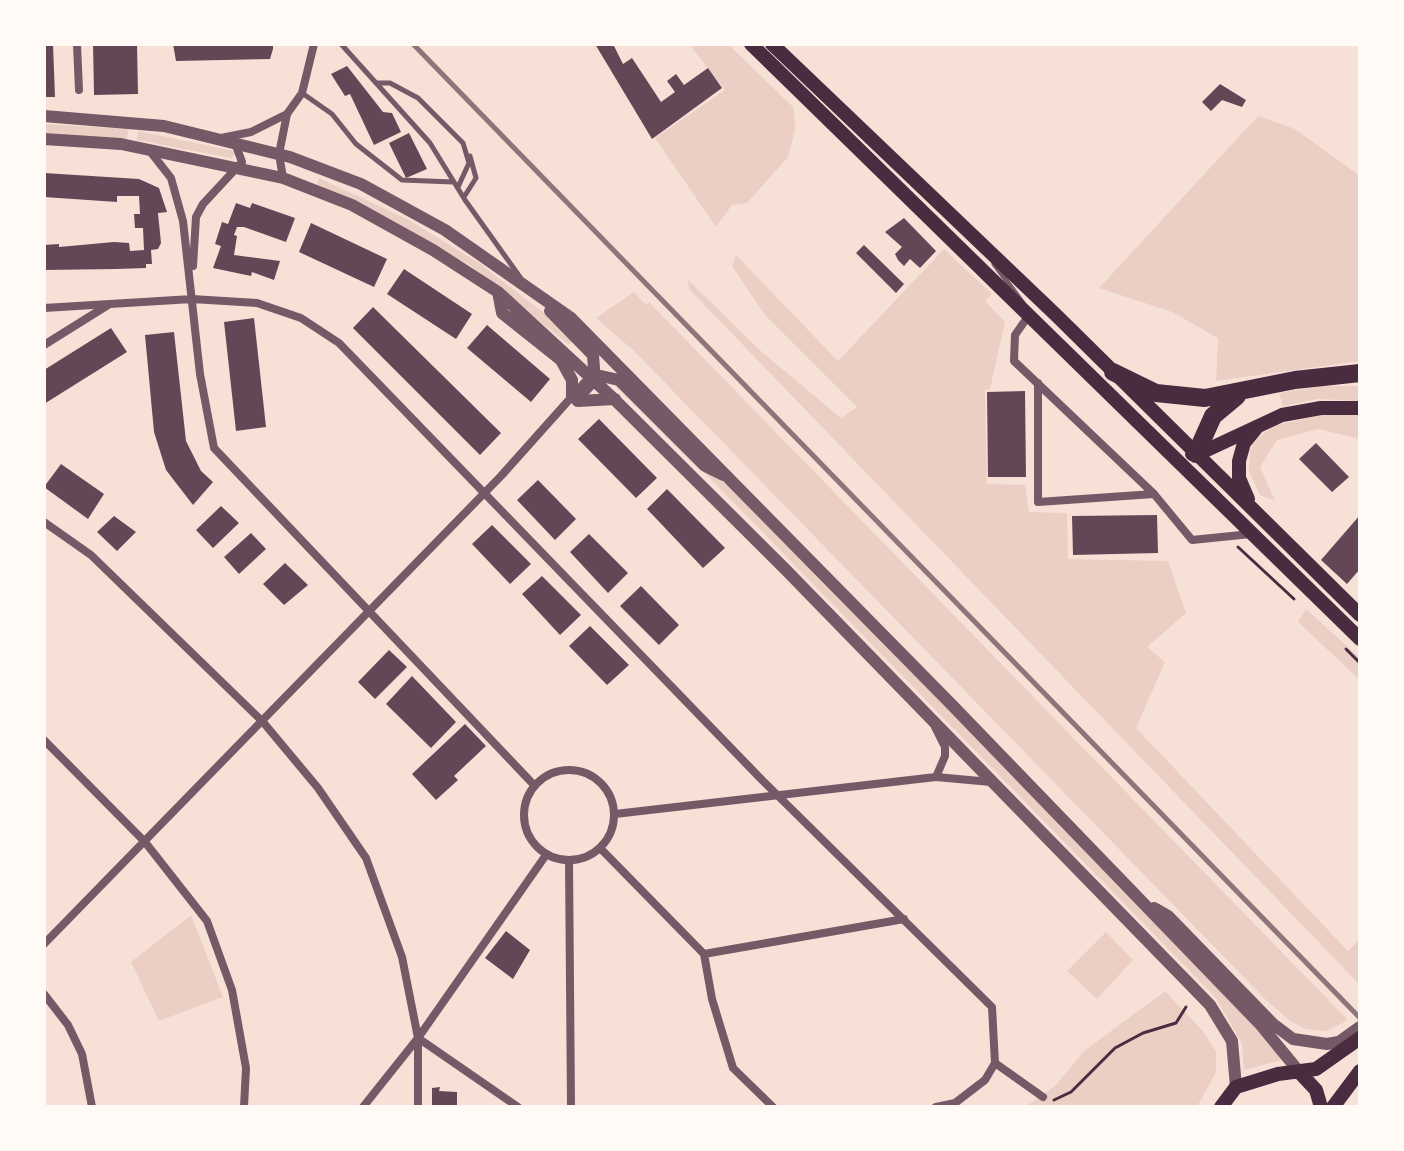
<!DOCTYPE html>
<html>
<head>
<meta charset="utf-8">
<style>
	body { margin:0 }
	#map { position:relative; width:1404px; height:1151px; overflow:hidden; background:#f7e1d7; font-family:Inter,sans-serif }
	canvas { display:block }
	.frame { position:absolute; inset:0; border:46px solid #fffaf5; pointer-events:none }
</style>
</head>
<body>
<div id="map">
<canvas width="1404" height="1151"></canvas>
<div class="frame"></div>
</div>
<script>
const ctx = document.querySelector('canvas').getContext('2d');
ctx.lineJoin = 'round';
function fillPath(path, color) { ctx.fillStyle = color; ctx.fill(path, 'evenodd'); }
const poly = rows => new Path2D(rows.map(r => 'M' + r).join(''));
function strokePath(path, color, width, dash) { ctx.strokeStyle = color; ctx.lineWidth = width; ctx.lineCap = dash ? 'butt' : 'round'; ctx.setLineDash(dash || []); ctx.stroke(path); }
const green = poly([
	[689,44,728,44,794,108,795,130,788,157,747,203,732,205,716,227,655,138,725,90],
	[1258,116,1295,129,1360,176,1360,361,1216,381,1218,338,1172,312,1099,288],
	[44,124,128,129,127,139,44,134],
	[138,131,234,151,235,154,231,158,137,140],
	[319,178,407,219,479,263,544,313,573,338,573,343,568,344,471,266,390,219,316,186],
	[944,249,992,294,985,301,1005,322,990,389,985,390,987,484,1025,485,1029,512,1067,513,1068,559,1168,561,1186,613,1147,647,1165,662,1136,728,1348,951,1360,939,1360,985,689,289,688,280,762,352,841,418,857,407,765,315,732,266,736,255,838,361],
	[634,292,646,305,649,302,1347,1019,1343,1023,1326,1031,1306,1029,1290,1021,1266,1000,634,351,596,318],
	[1321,386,1360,386,1360,401,1318,399,1283,406,1279,393],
	[1328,414,1360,415,1360,439,1318,429,1277,440,1260,467,1275,501,1260,495,1249,471,1250,450,1256,439,1276,425],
	[702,470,730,487,867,626,1241,1012,1282,1060,1244,1070,1242,1044,1216,998],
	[1306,609,1360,658,1360,680,1298,622],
	[191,915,223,997,159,1021,131,962],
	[1106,932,1133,960,1097,999,1067,971],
	[1165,991,1202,1030,1216,1051,1216,1072,1197,1107,1025,1107,1055,1086,1084,1051]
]);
const building = poly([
	[44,44,53,44,55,97,44,97],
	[93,44,137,44,138,94,94,95],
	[173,44,273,44,273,49,270,59,176,61],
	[595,44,613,44,623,64,632,58,661,102,675,92,667,81,676,74,684,85,708,68,722,88,652,139],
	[347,66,383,112,392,113,401,132,374,145,350,94,345,96,331,74],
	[1220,84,1246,100,1242,107,1222,100,1211,111,1202,102],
	[409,133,427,169,406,178,389,143],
	[44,173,139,179,159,188,167,212,158,213,161,243,158,249,151,250,152,264,146,264,146,268,116,269,44,270,44,245,59,244,59,247,114,242,129,243,130,251,144,250,143,228,135,228,134,214,140,214,139,196,117,196,117,202,44,197],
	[236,203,250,208,252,203,295,218,286,242,244,227,237,227,234,235,237,236,234,255,280,261,274,280,252,272,251,276,213,268,221,246,215,244,222,222,228,224],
	[904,218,936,251,920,268,910,259,904,266,898,260,895,254,902,247,885,232],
	[311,223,387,259,374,287,299,252],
	[864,245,904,284,896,293,856,253],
	[404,269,472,314,456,339,387,294],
	[373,307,501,433,480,455,353,328],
	[254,318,266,427,236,431,224,322],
	[487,325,550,379,531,402,467,348],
	[111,328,127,352,44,404,44,370],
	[174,332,186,441,201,471,213,482,193,505,166,470,154,432,145,335],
	[1025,391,1026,477,988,477,987,392],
	[599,419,657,478,636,498,578,439],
	[1316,443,1349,477,1332,492,1299,459],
	[61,464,104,494,88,519,44,487],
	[538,480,576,519,555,540,517,500],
	[667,489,725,548,703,568,647,509],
	[221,506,239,523,213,548,196,530],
	[1157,515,1158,553,1073,555,1072,516],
	[1360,515,1360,569,1347,584,1321,560],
	[114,516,136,532,117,551,97,532],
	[492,525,531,564,510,584,472,544],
	[251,533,266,549,239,574,224,557],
	[589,534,628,573,608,593,570,552],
	[285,563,308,585,284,605,263,584],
	[542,576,581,615,560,635,522,594],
	[641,586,679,625,659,645,620,606],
	[590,626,629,665,607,685,569,646],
	[389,650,407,667,375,699,358,682],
	[412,676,456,722,431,748,386,704],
	[465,724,486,746,454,776,458,780,436,800,412,774],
	[506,931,530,950,513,979,485,958],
	[440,1087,439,1091,457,1092,457,1107,432,1107,432,1088]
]);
const path = poly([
	[1238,547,1294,599],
	[1346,649,1360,663],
	[1054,1100,1071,1092,1115,1048,1143,1033,1176,1023,1186,1007]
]);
const service = poly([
	[341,44,430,143,465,200,520,277],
	[376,83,390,83,418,98,463,143,469,163,458,187],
	[302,93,332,114,356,144,402,180,453,182],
	[464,197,476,178,470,156],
	[994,264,1023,303]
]);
const minor = poly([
	[77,44,79,90],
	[221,138,251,132,287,114],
	[149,150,171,178,183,221,200,374,214,448,534,785],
	[283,178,279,154,287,114,302,93,314,44],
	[193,266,196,217,203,204,242,162,235,143],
	[44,308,192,299,257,303,301,318,339,343,762,780,992,1007,995,1063,985,1080,955,1103,936,1107],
	[1029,315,1015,335,1014,361,1154,494,1192,540,1251,534],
	[44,345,108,305],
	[1038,383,1038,502,1154,494],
	[576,402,595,382],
	[44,522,91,555,263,722,318,788,366,858,402,957,418,1038,418,1107],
	[935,727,945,747,945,756,936,777],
	[44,740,145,842,207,921,232,990,246,1068,244,1107],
	'524 815a45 45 0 1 1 90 0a45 45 0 1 1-90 0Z',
	[615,814,936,777,991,782],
	[600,848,704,954,712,999,733,1068,773,1107],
	[569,860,571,1107],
	[44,944,501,476,585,382],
	[704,954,904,919],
	[44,994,68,1025,82,1054,92,1107],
	[418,1038,518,1107],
	[995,1063,1043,1097],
	[363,1107,418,1038,546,855]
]);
const tertiary = poly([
	[44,116,164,126,290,157,361,184,445,230,571,318,951,704,1259,1023,1301,1074],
	[44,139,121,144,283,178,352,205,433,250,498,292,615,400,785,569,1210,1005,1232,1041,1236,1087],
	[498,292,502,313,561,360,572,380,572,397],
	[550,311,593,355,595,382],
	[589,381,601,376,619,380,705,466,723,475],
	[578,401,615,399],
	[1154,908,1168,916,1273,1024,1293,1039,1327,1044,1339,1042,1360,1027]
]);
const secondary = poly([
	[751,44,1360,639],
	[772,44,1057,316,1360,615],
	[1192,454,1207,450,1282,415,1321,408,1360,408],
	[1248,499,1239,478,1239,461,1244,443,1257,427],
	[1301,1074,1316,1090,1321,1107],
	[1221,1107,1236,1087,1278,1074,1316,1069,1360,1038],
	[1333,1107,1360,1071]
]);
const motorway = poly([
	[1113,372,1156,393,1205,398,1295,380,1360,373],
	[1196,454,1213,416,1237,396]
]);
const rail = poly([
	[413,44,1360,1018]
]);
fillPath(green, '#ebcfc5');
fillPath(building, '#644757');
strokePath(path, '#4a2c40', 3);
strokePath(service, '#755966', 5);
strokePath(minor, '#755966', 8);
strokePath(tertiary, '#755966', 12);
strokePath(secondary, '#4a2c40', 14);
strokePath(motorway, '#4a2c40', 18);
strokePath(rail, '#8f747c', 5);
</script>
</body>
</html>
